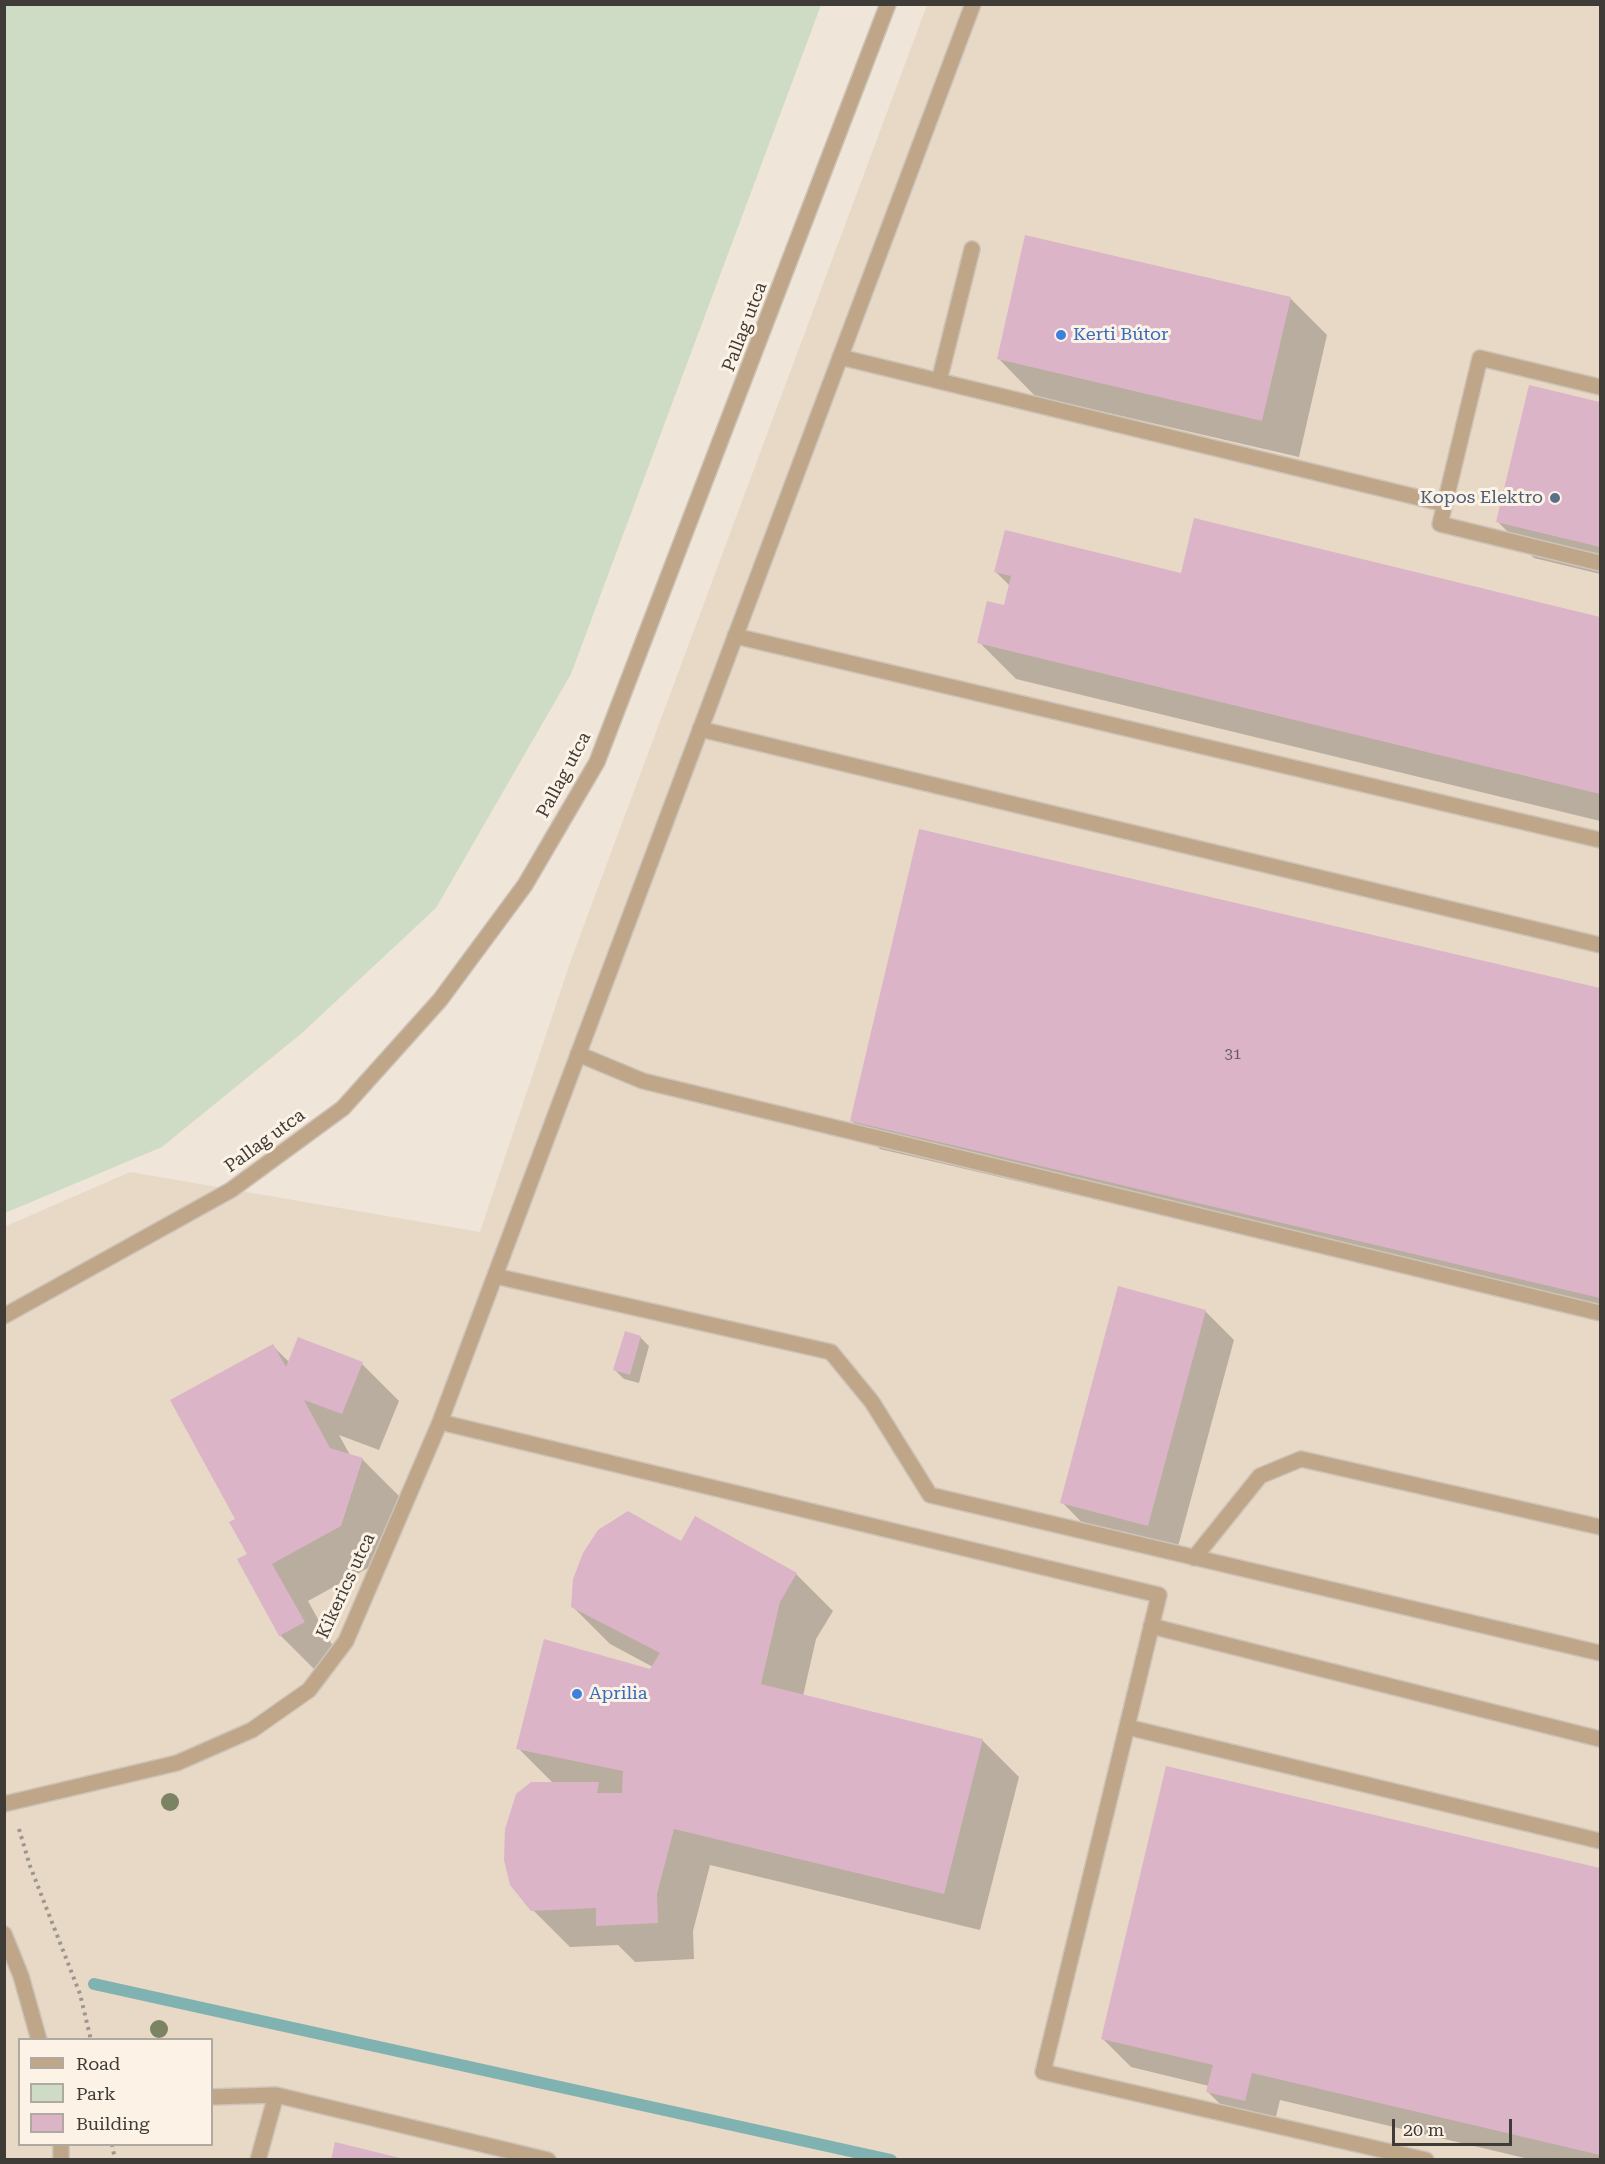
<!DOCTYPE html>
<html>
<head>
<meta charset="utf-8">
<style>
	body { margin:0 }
	#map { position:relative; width:1605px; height:2164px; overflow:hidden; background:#efe5d9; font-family:"Roboto Serif",serif }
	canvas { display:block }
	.frame { position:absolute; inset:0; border:6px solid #3f3c37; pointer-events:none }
	.legend { position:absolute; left:18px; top:2038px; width:195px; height:108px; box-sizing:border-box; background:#fcf2e6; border:2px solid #b0a9a0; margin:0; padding:8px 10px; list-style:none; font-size:18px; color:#3f3c37 }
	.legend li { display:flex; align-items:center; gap:12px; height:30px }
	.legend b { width:30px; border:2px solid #b0a9a0 }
	.scale { position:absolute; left:1392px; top:2119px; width:120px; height:27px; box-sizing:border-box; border:3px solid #3f3c37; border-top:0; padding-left:8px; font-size:18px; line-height:21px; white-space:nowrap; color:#3f3c37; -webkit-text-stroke:4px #fcf2e6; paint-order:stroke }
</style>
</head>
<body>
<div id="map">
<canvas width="1605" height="2164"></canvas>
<div class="frame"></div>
<ul class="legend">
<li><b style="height:8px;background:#c0a689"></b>Road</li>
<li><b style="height:16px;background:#cfdcc5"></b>Park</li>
<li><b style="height:16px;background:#dbb4c7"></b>Building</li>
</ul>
<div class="scale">20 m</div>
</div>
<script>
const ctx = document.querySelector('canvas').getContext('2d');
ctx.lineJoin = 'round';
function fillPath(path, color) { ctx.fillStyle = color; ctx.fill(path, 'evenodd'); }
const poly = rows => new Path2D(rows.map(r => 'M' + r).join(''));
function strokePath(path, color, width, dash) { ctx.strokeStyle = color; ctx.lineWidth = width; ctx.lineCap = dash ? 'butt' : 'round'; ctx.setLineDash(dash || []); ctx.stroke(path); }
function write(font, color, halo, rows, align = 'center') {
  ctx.font = font + ' "Roboto Serif",serif'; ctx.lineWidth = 6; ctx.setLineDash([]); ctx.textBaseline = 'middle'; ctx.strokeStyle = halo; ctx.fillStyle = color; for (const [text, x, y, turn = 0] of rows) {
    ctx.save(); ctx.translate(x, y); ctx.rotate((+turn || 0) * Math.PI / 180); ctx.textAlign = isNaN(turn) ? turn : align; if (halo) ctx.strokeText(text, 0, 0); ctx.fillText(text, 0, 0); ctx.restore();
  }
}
const built = poly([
	[927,5,1600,5,1600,2159,5,2159,4,1227,130,1172,480,1232,571,960],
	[20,2040,212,2040,212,2144,20,2144]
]);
const green = poly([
	[5,4,821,5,571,674,436,908,302,1033,162,1147,5,1213]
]);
const shadow = poly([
	[1290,298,1327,335,1299,457,1035,396,999,359],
	[1530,386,1600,403,1600,574,1534,558,1497,521],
	[1196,520,1600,618,1600,821,1016,679,979,642,1005,607,1010,586,996,572,1183,575],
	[921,830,1600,989,1600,1318,880,1149,852,1121],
	[1205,1311,1234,1340,1176,1554,1090,1531,1062,1502],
	[640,1337,649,1346,639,1383,624,1379,615,1370],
	[273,1346,290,1363,362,1364,399,1401,379,1450,339,1435,350,1455,362,1459,399,1496,377,1563,308,1601,340,1659,317,1672,280,1635,237,1520],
	[681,1543,796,1574,833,1611,816,1639,803,1696,982,1740,1019,1777,980,1930,710,1865,693,1931,694,1959,635,1962,618,1945,570,1947,533,1910,553,1783,518,1748,653,1667,610,1644,573,1607],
	[1167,1768,1600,1870,1600,2160,1533,2160,1280,2100,1273,2129,1236,2120,1208,2092,1209,2086,1131,2067,1103,2039]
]);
const stream = poly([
	[94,1984,891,2160]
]);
const building = poly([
	[1025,235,1291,297,1262,421,997,359],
	[1529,385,1600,402,1600,547,1496,522],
	[1194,518,1600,617,1600,794,977,643,987,601,1004,605,1011,576,994,572,1005,530,1181,573],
	[919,829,1600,988,1600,1298,850,1121],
	[1118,1286,1206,1310,1148,1526,1060,1503],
	[625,1331,641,1336,630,1375,613,1370],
	[298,1337,363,1362,342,1414,304,1400,330,1448,363,1458,341,1526,272,1564,305,1622,279,1636,237,1559,247,1554,229,1522,235,1519,170,1400,273,1344,286,1367],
	[628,1511,681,1541,695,1516,797,1573,780,1602,761,1684,983,1739,944,1894,674,1829,657,1894,658,1923,596,1926,596,1908,531,1911,510,1885,504,1860,505,1829,516,1794,531,1782,599,1782,597,1793,622,1793,623,1771,516,1749,544,1639,650,1669,660,1653,571,1607,573,1579,583,1553,598,1530],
	[1166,1766,1600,1868,1600,2155,1252,2073,1245,2101,1206,2092,1213,2065,1101,2039],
	[335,2142,404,2159,404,2160,331,2160]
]);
const path = poly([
	[19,1829,30,1866,80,1994,91,2040],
	[112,2144,115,2160]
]);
const lane = poly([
	[840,357,1445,504],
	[939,381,972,249],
	[1600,387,1480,358,1440,524,1600,563],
	[735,636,1600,840],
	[700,729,1600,945],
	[578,1054,643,1081,1600,1313],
	[495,1276,831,1352,872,1402,930,1495,1600,1653],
	[440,1422,1159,1595,1043,2072,1426,2160],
	[1194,1558,1260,1476,1301,1459,1600,1527],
	[1151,1626,1600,1739],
	[1127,1727,1600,1841],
	[4,1804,177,1763,252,1730,309,1690,346,1641,440,1422,973,4],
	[212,2097,276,2095,548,2160],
	[258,2160,276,2095]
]);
const street = poly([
	[4,1316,231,1190,343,1108,440,1000,525,885,597,762,888,4],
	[4,1934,21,1976,39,2040],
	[61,2144,61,2160]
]);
const trees = [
	[170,1802],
	[159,2029]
];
const markers = [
	[1061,335,6,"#3f7fe0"],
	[1555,498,6,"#5c6f8a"],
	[577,1694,6,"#3f7fe0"]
];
const numberNames = [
	["31",1233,1055]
];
const streetNames = [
	["Pallag utca",745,327,-69],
	["Pallag utca",564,775,-62],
	["Pallag utca",265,1141,-36],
	["Kikerics utca",346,1586,-65]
];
const shopNames = [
	["Kerti Bútor",1073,335],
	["Aprilia",589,1694]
];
const serviceNames = [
	["Kopos Elektro",1543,498]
];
fillPath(built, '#e8d9c7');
fillPath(green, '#cfdcc5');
fillPath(shadow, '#0003');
strokePath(stream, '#81b2b2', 12);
fillPath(building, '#dbb4c7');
strokePath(lane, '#ccc3b9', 18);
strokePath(street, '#ccc3b9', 18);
strokePath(path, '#9d968e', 4, [3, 4.5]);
strokePath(lane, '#c0a689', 15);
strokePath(street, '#c0a689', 15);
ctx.fillStyle = '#7b8462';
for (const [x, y] of trees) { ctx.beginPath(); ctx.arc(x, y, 9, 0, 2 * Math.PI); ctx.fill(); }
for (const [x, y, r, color] of markers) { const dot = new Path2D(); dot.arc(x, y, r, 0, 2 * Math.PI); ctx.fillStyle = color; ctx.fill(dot); strokePath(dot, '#fcf2e6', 2); }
write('15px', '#665a5b', null, numberNames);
write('18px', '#3f3c37', '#fcf2e6', streetNames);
write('18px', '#366cbe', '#fcf2e6', shopNames, 'left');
write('18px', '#4e5e75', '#fcf2e6', serviceNames, 'right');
</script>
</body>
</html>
